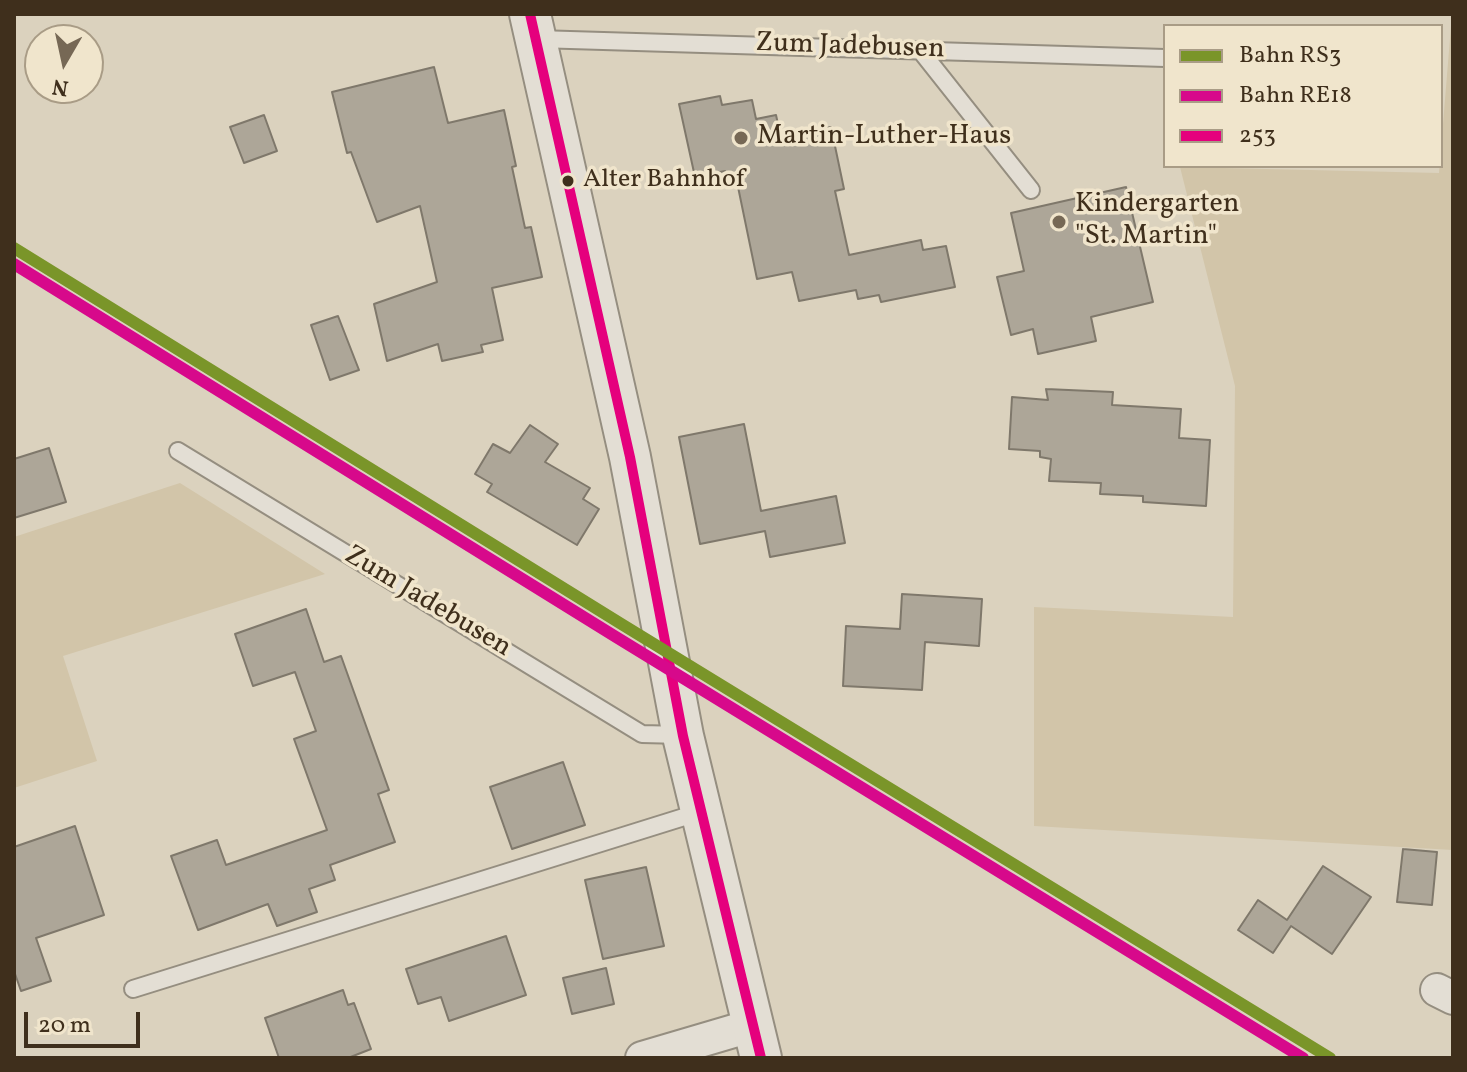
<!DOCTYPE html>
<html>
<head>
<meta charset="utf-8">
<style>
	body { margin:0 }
	#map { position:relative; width:1467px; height:1072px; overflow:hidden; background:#dbd2be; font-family:Vollkorn,serif }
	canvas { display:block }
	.frame { position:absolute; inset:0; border:16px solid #3f2f1c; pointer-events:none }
	.legend { position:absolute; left:1163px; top:24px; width:280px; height:144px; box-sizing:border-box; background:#f0e5cc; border:2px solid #a99c86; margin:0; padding:10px 14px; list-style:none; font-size:24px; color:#3f2f1c }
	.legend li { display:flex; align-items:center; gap:16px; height:40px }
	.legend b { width:40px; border:2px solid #a99c86 }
	.north { position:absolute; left:24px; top:24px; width:80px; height:80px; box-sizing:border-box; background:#f0e5cc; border:2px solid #a99c86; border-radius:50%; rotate:189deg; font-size:22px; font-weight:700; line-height:32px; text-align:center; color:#3f2f1c }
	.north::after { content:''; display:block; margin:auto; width:28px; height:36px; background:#766855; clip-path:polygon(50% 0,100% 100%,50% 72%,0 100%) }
	.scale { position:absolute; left:24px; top:1012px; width:116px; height:36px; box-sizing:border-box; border:4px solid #3f2f1c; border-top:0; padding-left:10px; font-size:24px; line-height:28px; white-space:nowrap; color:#3f2f1c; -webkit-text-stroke:6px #f0e5cc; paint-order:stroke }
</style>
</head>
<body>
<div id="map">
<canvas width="1467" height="1072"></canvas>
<div class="frame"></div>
<ul class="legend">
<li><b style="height:10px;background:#7a9529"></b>Bahn RS3</li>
<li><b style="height:10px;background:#d7098b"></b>Bahn RE18</li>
<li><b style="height:10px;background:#e5007d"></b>253</li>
</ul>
<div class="north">N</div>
<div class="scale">20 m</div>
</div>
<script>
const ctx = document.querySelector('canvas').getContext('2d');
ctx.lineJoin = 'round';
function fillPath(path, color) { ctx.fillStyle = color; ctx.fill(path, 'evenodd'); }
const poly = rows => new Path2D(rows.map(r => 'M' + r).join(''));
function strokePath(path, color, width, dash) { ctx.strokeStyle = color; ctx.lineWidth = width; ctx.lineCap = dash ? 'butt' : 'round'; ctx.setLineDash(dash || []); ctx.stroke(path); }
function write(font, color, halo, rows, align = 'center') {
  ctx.font = font + ' Vollkorn,serif'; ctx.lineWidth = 7; ctx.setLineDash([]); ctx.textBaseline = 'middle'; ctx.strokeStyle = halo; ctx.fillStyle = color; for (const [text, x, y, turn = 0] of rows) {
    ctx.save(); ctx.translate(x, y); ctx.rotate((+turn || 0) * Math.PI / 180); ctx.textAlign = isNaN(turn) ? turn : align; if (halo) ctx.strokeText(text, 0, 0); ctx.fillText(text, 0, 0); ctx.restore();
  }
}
const green = poly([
	[1452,14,1453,850,1034,826,1034,607,1233,617,1235,386,1180,167,1439,173],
	[180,483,325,574,63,656,97,761,14,788,14,537]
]);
const building = poly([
	[434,67,448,123,504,110,516,166,512,167,525,228,531,227,542,277,492,288,503,340,481,345,483,352,442,361,438,344,387,361,374,304,437,282,420,206,377,222,351,152,347,153,332,92,434,67],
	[720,96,722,105,752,100,756,119,776,115,781,138,831,127,844,189,835,191,849,255,921,240,923,250,946,246,955,287,881,302,879,295,858,299,856,290,799,301,792,272,757,279,737,182,728,184,725,171,695,177,679,104,720,96],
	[264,115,277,151,244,163,230,127,264,115],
	[1126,187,1153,302,1091,317,1096,341,1038,354,1033,329,1011,335,997,277,1024,271,1011,213,1126,187],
	[338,316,359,370,330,380,311,325,338,316],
	[1046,389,1113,392,1112,405,1181,409,1179,438,1210,440,1206,506,1143,502,1143,496,1100,494,1101,483,1049,481,1051,459,1040,457,1040,451,1009,449,1012,397,1048,400,1046,389],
	[744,424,761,511,836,496,845,543,770,557,765,531,700,544,679,437,744,424],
	[530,425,558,444,545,462,590,488,583,499,599,509,577,545,487,492,492,484,475,474,493,444,510,453,530,425],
	[49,448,66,502,14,518,14,459,49,448],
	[902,594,982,599,979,646,925,642,922,690,843,686,846,626,900,629,902,594],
	[306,609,324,662,341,656,389,790,378,794,395,842,330,865,335,880,309,889,317,912,277,926,268,904,198,930,171,856,217,840,226,865,327,830,294,739,316,731,295,672,253,686,235,634,306,609],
	[563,762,585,825,512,849,490,787,563,762],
	[75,826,104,915,36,938,51,981,21,991,14,971,14,847,75,826],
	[1403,849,1437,852,1432,905,1397,902,1403,849],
	[1323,866,1371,897,1332,954,1291,926,1273,953,1238,930,1258,900,1287,920,1323,866],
	[646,867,664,946,603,959,585,880,646,867],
	[506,936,526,995,449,1021,441,997,418,1004,406,969,506,936],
	[606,968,614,1004,572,1014,563,978,606,968],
	[343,990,348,1005,354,1003,371,1049,348,1058,279,1058,265,1018,343,990]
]);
const service = poly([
	[537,39,1165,58],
	[920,50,1031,190],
	[178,451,642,734,682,735],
	[133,989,700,812]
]);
const minor = poly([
	[1437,990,1453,998],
	[642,1058,754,1025]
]);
const tertiary = poly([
	[530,14,630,457,683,736,761,1058]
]);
const bus1 = poly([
	[530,14,630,457,683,736,761,1058]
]);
const rail1 = poly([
	[14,248,623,625,1330,1058]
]);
const rail2 = poly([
	[14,264,616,637,1303,1058]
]);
const markers = [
	[741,138,8,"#766855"],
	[568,181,7,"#3f2f1c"],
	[1059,222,8,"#766855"]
];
const busNames = [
	["Alter Bahnhof",583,181]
];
const streetNames = [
	["Zum Jadebusen",850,48,2],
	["Zum Jadebusen",427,603,31]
];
const poiNames = [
	["Martin-Luther-Haus",757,138],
	["Kindergarten",1075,206],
	["\"St. Martin\"",1075,238]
];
fillPath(green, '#d2c5a9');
fillPath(building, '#ada698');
strokePath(building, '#7f786b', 2);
strokePath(service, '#958e80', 20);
strokePath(minor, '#958e80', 36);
strokePath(tertiary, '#958e80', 44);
strokePath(service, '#e3ded4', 16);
strokePath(minor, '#e3ded4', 32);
strokePath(tertiary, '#e3ded4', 40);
strokePath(bus1, '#e5007d', 10);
strokePath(rail1, '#7a9529', 12);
strokePath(rail2, '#d7098b', 12);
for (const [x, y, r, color] of markers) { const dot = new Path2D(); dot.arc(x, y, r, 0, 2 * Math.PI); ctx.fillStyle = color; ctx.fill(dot); strokePath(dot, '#f0e5cc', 3); }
write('26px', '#3f2f1c', '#f0e5cc', busNames, 'left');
write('28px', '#3f2f1c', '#f0e5cc', streetNames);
write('28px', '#3f2f1c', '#f0e5cc', poiNames, 'left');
</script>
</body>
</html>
